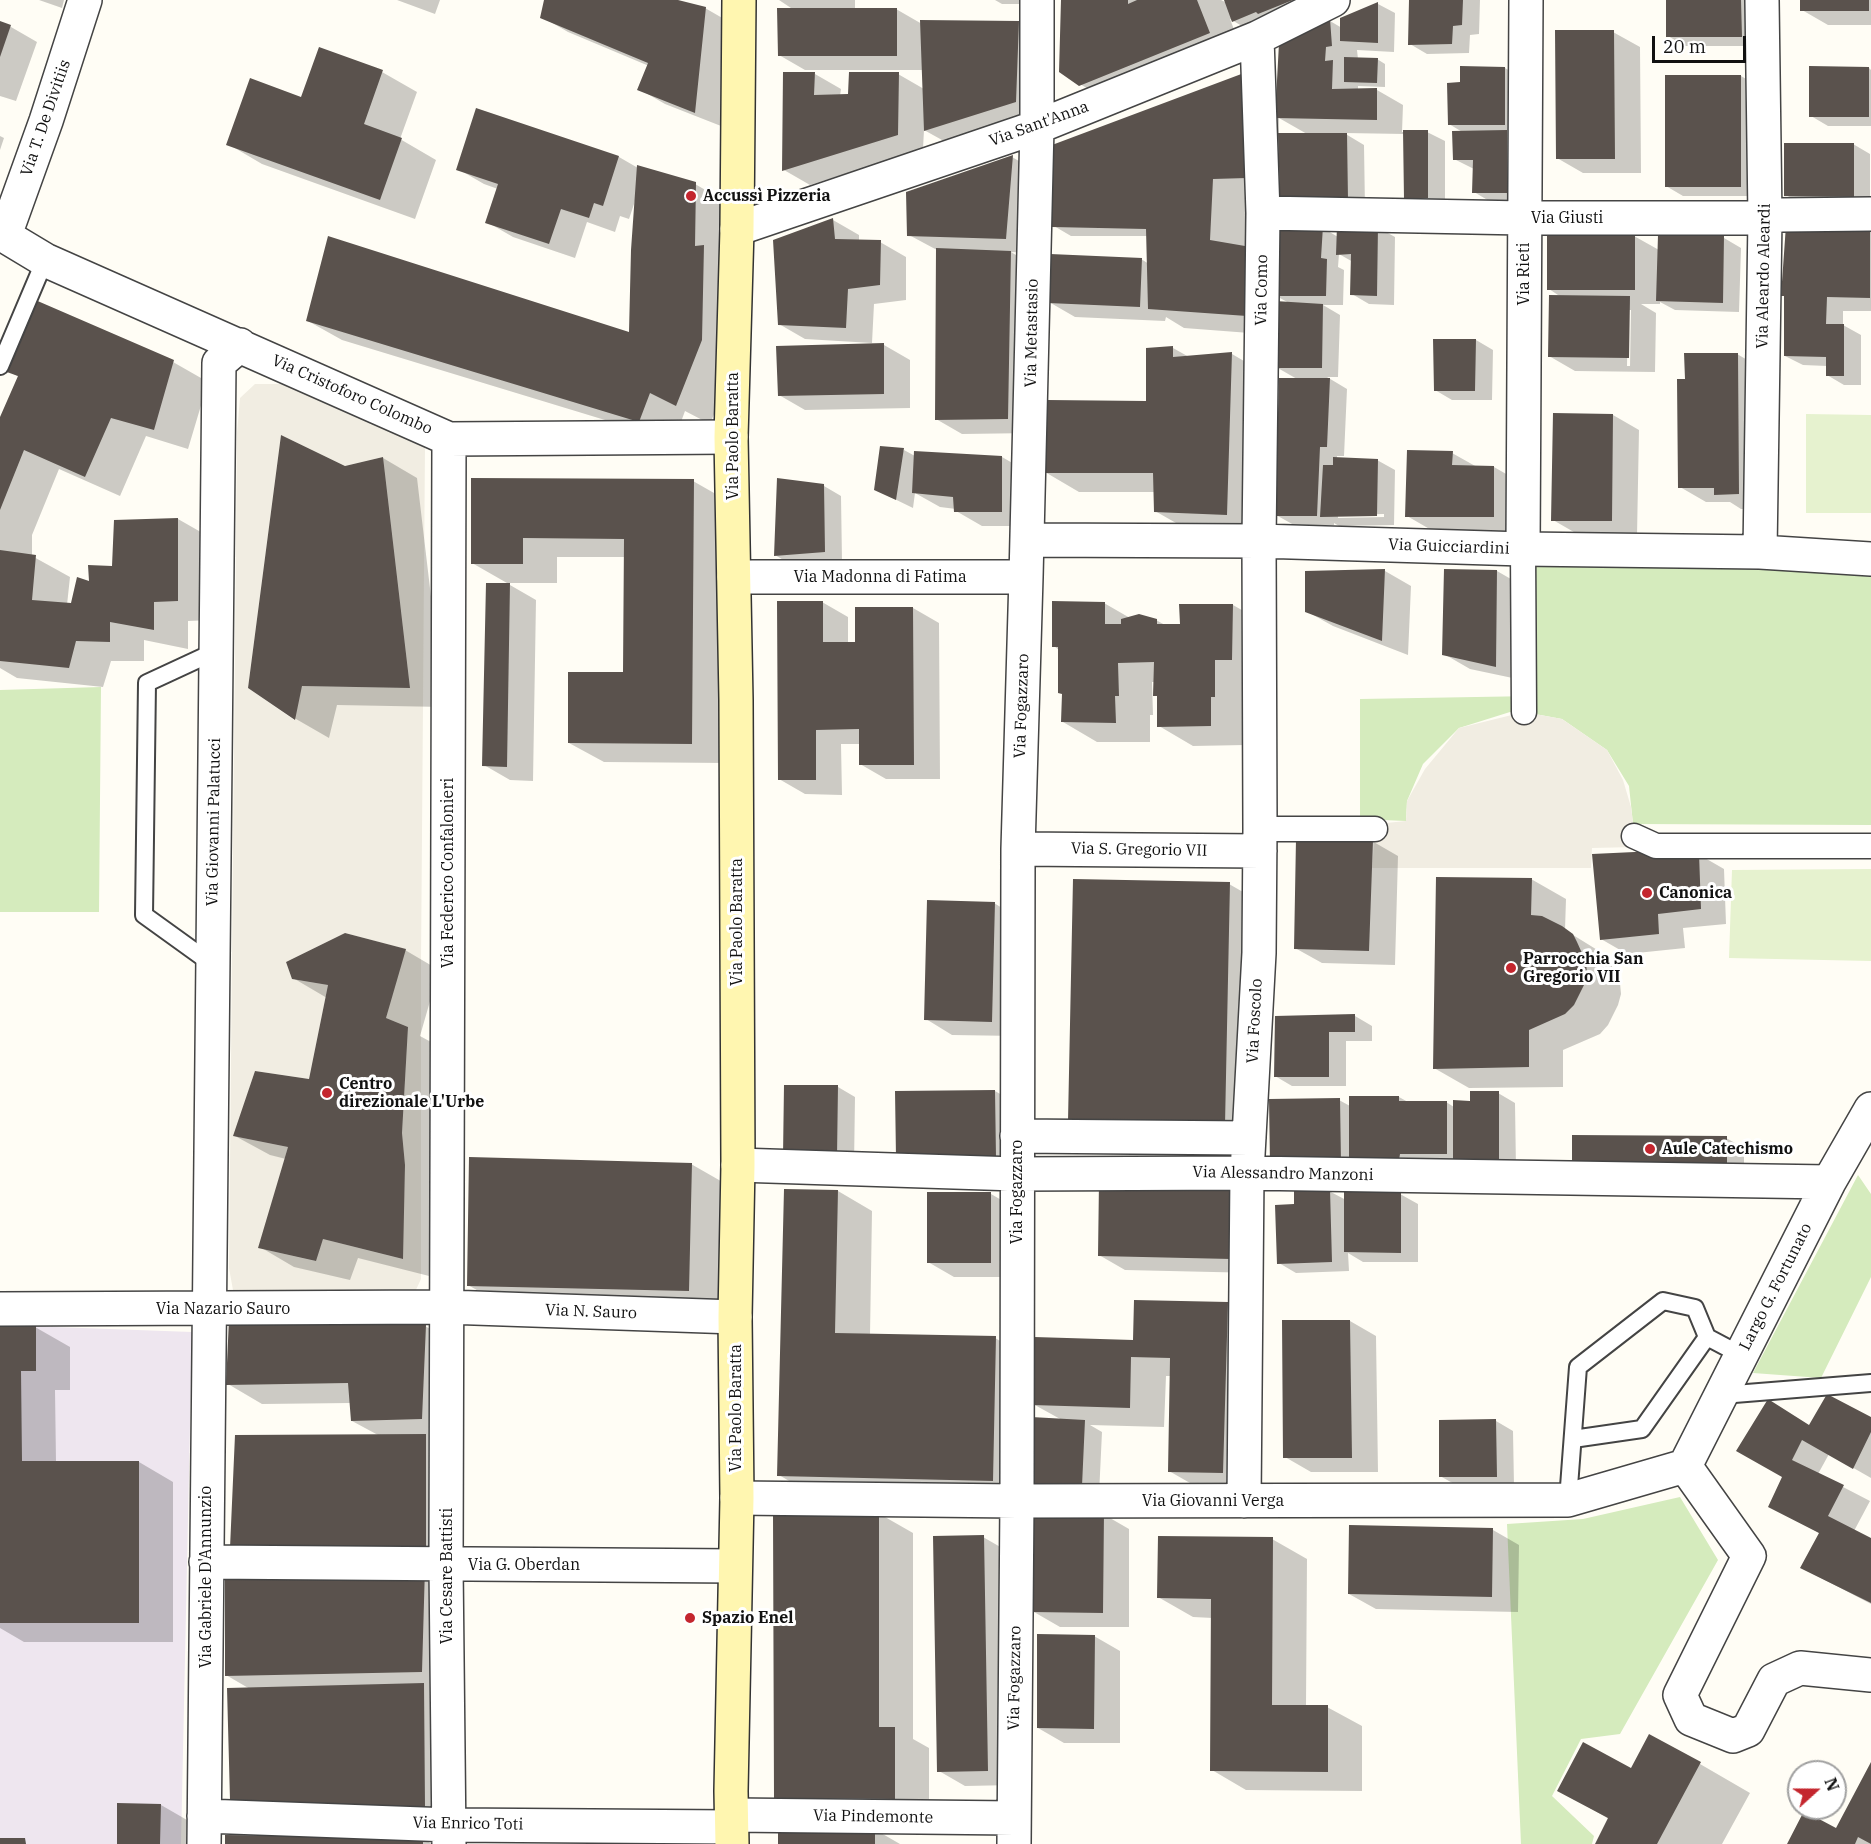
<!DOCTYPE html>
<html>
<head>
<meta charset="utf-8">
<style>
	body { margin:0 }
	#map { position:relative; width:1871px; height:1844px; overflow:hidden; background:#fffdf5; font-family:"IBM Plex Serif",serif }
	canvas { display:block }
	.north { position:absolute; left:1787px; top:1760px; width:60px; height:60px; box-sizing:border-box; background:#fff; border:2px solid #a0a0a0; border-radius:50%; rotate:69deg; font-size:16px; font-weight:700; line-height:24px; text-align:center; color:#111 }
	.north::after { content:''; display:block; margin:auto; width:21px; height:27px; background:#c4262e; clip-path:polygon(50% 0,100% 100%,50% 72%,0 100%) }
	.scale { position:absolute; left:1652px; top:36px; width:94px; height:27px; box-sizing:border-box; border:3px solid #111; border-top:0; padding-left:8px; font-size:18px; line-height:21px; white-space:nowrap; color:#111; -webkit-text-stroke:4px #fff; paint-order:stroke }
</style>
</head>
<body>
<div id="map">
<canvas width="1871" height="1844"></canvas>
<div class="north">N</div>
<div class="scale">20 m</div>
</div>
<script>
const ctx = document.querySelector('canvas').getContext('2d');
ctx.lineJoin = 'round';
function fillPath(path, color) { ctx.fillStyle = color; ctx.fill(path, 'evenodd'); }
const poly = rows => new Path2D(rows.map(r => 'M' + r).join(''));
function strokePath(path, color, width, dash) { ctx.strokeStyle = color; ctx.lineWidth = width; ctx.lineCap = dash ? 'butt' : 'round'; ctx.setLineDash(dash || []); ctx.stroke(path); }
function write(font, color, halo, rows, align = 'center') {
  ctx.font = font + ' "IBM Plex Serif",serif'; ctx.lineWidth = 6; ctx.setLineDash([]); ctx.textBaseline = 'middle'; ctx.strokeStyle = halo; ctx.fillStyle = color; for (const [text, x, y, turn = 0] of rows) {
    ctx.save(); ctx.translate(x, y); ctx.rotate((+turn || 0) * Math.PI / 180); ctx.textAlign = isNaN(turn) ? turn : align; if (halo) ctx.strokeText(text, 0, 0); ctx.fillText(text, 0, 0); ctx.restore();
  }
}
const industrial = poly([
	[0,1325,192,1332,181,1844,0,1844]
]);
const green = poly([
	[1532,558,1871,575,1871,825,1633,824,1629,786,1607,750,1562,719,1524,712,1510,712,1459,728,1423,764,1407,801,1406,821,1360,819,1360,699,1534,696],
	[101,687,99,912,0,912,0,690],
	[1858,1175,1871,1194,1871,1277,1821,1378,1753,1373],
	[1680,1497,1718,1560,1620,1734,1581,1739,1552,1796,1594,1836,1592,1844,1521,1844,1507,1524,1583,1519]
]);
const pitch = poly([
	[1806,414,1871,415,1871,513,1806,513],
	[1871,869,1871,961,1729,958,1732,870]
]);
const plaza = poly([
	[255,384,282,384,405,429,425,446,421,963,421,1279,414,1294,243,1297,233,1290,229,1268,237,433,240,398],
	[281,435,345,466,383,457,410,688,302,686,294,720,248,688],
	[345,933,405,949,386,1018,408,1027,402,1133,405,1165,402,1259,323,1239,315,1261,259,1248,288,1147,234,1136,255,1071,309,1079,328,985,292,979,286,962],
	[1524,712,1562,719,1607,750,1623,780,1631,807,1636,847,1592,848,1591,868,1372,868,1376,824,1406,821,1407,801,1425,769,1459,728]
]);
const shadow = poly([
	[39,0,64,0,62,8],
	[397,0,440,0,435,14],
	[546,0,671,0,705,8,731,23,721,126,665,104,639,89,649,66,568,32,542,17],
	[779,0,855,0,855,9,896,9,922,24,1018,23,1044,38,1042,117,951,145,924,130,923,149,810,185,784,170,815,74,841,89,840,96,850,95,898,74,924,89,923,70,805,70,779,55,794,10],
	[995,0,1043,0,1043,4,1002,4],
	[1063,0,1221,0,1227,3,1226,0,1322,0,1264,16,1242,26,1230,19,1243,53,1115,105,1080,84],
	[1411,0,1480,0,1479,34,1470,35,1469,53,1427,54,1410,44],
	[1667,0,1758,0,1759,46,1685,46,1668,36],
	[1802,0,1871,0,1871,25,1828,25,1802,10],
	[1378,4,1395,13,1394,52,1357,50,1358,59,1377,59,1385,64,1385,87,1358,86,1358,90,1377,90,1403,105,1402,132,1427,132,1445,141,1445,207,1423,208,1406,198,1405,134,1344,133,1364,145,1365,209,1247,198,1245,248,1275,266,1323,228,1338,237,1377,227,1395,237,1394,305,1369,304,1352,294,1353,262,1339,254,1338,267,1344,270,1343,305,1323,305,1340,315,1338,377,1327,377,1347,389,1344,456,1337,456,1337,459,1377,460,1395,470,1394,525,1339,526,1334,523,1334,525,1294,525,1276,515,1297,379,1276,367,1276,335,1184,328,1166,317,1165,321,1075,317,1049,302,1141,259,1149,264,1148,236,1071,236,1054,226,1244,75,1277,94,1330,21,1342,28],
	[1279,118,1307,134,1279,134],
	[1280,298,1289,303,1280,303],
	[1384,514,1384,517,1338,518,1338,515],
	[0,23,11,27,37,42,16,101,0,96],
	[1613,32,1640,47,1641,173,1583,173,1557,158],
	[1461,67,1505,68,1522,78,1524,202,1491,202,1474,192,1474,169,1454,159,1464,133,1449,124,1461,84],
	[1869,68,1871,70,1871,126,1828,126,1811,116],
	[382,72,417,92,400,139,436,160,415,219,262,164,228,144,302,99],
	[1741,76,1758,86,1758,196,1683,196,1666,186],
	[477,110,619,157,638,168,695,184,721,199,736,360,710,424,685,411,674,441,342,340,308,321,631,334,635,201,629,219,620,216,615,232,587,222,575,258,513,237,487,222,498,189,484,184,458,169],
	[0,136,4,138,0,150],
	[1853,144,1870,154,1870,206,1803,205,1786,195],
	[1012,157,1038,172,1032,253,1011,252,1036,267,1034,433,962,434,936,419,937,250,909,235],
	[833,220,859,235,859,241,880,242,906,257,906,300,874,304,872,343,805,339,779,324],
	[1871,229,1871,311,1843,311,1843,325,1861,335,1861,385,1844,385,1827,375,1827,366,1803,365,1785,356,1786,297],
	[1634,236,1659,250,1724,238,1741,248,1739,312,1675,310,1660,302,1660,304,1641,304,1656,313,1655,372,1575,371,1549,356,1561,297,1549,289],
	[1628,310,1631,310,1630,366,1627,366],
	[1476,340,1493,350,1492,400,1452,400,1435,390],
	[884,345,910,360,910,408,805,410,779,395],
	[1173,348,1189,357,1232,354,1266,374,1261,534,1190,531,1155,511,1155,492,1079,492,1045,472,1148,403],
	[1737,354,1763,369,1765,509,1741,509,1730,502,1706,502,1680,487,1686,380],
	[173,362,208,382,188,449,146,436,120,496,59,469,32,535,32,556,70,577,67,605,73,605,90,583,114,567,116,521,178,519,213,539,212,620,188,621,188,649,144,640,144,661,111,661,103,687,17,678,0,668,0,421,19,377,6,370],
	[1613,415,1639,430,1637,536,1579,535,1553,520],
	[904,450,915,456,1002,457,1028,472,1027,526,982,526,956,511,956,509,940,507,915,493,913,508,876,490],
	[1452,453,1477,467,1494,467,1520,482,1519,531,1433,531,1407,516],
	[383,458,417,478,444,707,337,705,329,738,296,719,250,687,344,468],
	[472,479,693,481,728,501,727,763,604,762,569,743,624,674,625,557,557,557,557,583,507,583,472,563],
	[824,486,841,496,842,561,792,565,775,555],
	[1445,570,1497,571,1523,586,1522,680,1470,669,1444,654],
	[1385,571,1411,586,1408,655,1333,626,1306,611,1307,572],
	[510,585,536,600,533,781,510,780,484,765],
	[822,602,848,617,848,644,857,644,857,609,913,608,939,623,940,779,886,779,860,764,860,744,841,744,842,795,805,794,779,779],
	[1104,603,1130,618,1156,620,1165,625,1182,625,1181,605,1233,605,1268,625,1245,745,1193,746,1159,726,1158,697,1155,682,1152,682,1153,715,1150,715,1150,742,1097,742,1063,722,1063,695,1059,650,1054,646],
	[1372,841,1398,856,1395,965,1322,963,1295,948],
	[1698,854,1724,869,1726,924,1683,928,1685,948,1627,954,1601,939],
	[1531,879,1566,899,1565,930,1607,956,1620,983,1621,994,1618,1005,1608,1025,1600,1034,1563,1050,1563,1087,1469,1088,1434,1068],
	[1229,884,1264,904,1259,1144,1104,1140],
	[994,903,1020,919,1017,1036,952,1035,926,1019],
	[405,950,439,970,420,1036,442,1048,437,1278,358,1258,350,1280,294,1267,260,1247,286,1159,270,1155,235,1136,310,1080,327,998,293,978],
	[1355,1016,1372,1026,1372,1041,1346,1041,1346,1086,1292,1086,1275,1076,1276,1017],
	[785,1086,838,1087,855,1097,854,1166,784,1155],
	[995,1091,1021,1106,1021,1172,897,1158],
	[1498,1093,1515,1103,1516,1169,1298,1178,1339,1100,1350,1106,1350,1097,1399,1097,1408,1102,1446,1102,1454,1107],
	[1726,1138,1744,1148,1744,1172,1574,1162],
	[691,1164,726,1184,723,1310,503,1305,468,1285],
	[1232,1186,1257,1273,1125,1270,1099,1255],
	[838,1191,872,1211,870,1335,995,1338,1030,1358,1027,1473,1062,1420,1033,1404,1134,1342,1228,1304,1262,1324,1257,1492,1204,1491,1169,1471,1171,1376,1166,1376,1164,1427,1090,1425,1102,1432,1099,1495,1027,1500,813,1495,779,1475],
	[1329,1191,1346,1200,1400,1194,1418,1204,1418,1262,1363,1262,1348,1253,1349,1271,1296,1273,1279,1263,1296,1206],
	[929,1193,991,1194,1017,1209,1017,1277,954,1277,928,1262],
	[1283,1321,1350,1321,1376,1336,1378,1472,1311,1472,1285,1457],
	[425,1326,460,1346,459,1826,266,1819,231,1799,250,1689,226,1675,378,1435,352,1421,351,1403,262,1404,228,1384],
	[0,1327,35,1327,70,1347,70,1390,55,1390,56,1462,139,1462,173,1482,173,1642,24,1642,0,1628],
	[1794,1416,1810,1426,1871,1418,1871,1478,1829,1454,1818,1474,1870,1501,1854,1531,1871,1540,1871,1604,1802,1568,1821,1534,1770,1506,1784,1476],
	[1496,1421,1513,1431,1514,1486,1458,1486,1440,1476],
	[878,1513,913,1533,913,1739,929,1748,929,1818,810,1817,776,1797],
	[1103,1514,1129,1529,1129,1627,1060,1627,1034,1612],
	[1493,1530,1519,1545,1518,1612,1376,1609,1349,1594],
	[983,1537,1009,1552,1014,1785,965,1786,939,1771],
	[1272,1539,1307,1559,1306,1706,1327,1707,1362,1726,1362,1791,1246,1790,1212,1770,1213,1618,1193,1617,1158,1597],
	[1094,1636,1120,1651,1120,1743,1064,1743,1038,1728],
	[1700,1764,1750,1793,1722,1844,1596,1844,1609,1819,1559,1790,1631,1770],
	[1871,1765,1871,1844,1788,1844,1836,1830],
	[161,1805,187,1820,186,1844,118,1844],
	[874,1829,900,1844,779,1844],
	[423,1839,432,1844,227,1844]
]);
const building = poly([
	[544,0,678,0,706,7,695,113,637,90,648,63,540,18],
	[1061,0,1128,0,1128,4,1137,0,1197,0,1210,33,1079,86,1059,72],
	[1224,0,1293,0,1258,14,1256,12,1232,22],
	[1409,0,1463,0,1462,25,1453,26,1452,44,1408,45],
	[1666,0,1741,0,1742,37,1666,37],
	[1800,0,1869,0,1869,11,1800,11],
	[1378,2,1378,43,1340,41,1340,18],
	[777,8,897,8,897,56,778,56],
	[1330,19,1332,46,1326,47,1325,61,1333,60,1332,89,1377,88,1377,120,1275,118,1279,43],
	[920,20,1019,21,1016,102,924,131],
	[0,21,11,25,0,57],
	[1555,30,1614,30,1615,159,1556,159],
	[319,47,383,70,364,124,402,138,380,200,226,145,250,78,301,97],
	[1344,57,1378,58,1377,83,1344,82],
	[1460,66,1505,67,1505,125,1448,125,1447,83,1460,82],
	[1809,66,1869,67,1869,117,1809,117],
	[783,72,815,72,814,95,848,94,849,72,899,72,898,135,782,171],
	[1244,73,1247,178,1213,179,1210,240,1245,246,1247,316,1148,309,1146,229,1052,227,1052,145],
	[1665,75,1741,75,1741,187,1665,187],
	[476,108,619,156,603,206,594,203,589,218,561,209,549,244,485,223,498,184,456,170],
	[1403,130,1428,130,1428,198,1404,199],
	[1507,130,1507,193,1472,193,1473,160,1453,160,1452,131],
	[1278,133,1347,133,1348,200,1280,199],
	[1784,143,1854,143,1854,197,1784,196],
	[1013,155,1006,239,907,236,906,192],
	[637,165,696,182,695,246,704,245,702,340,676,406,650,393,639,422,306,321,328,236,629,332,631,250],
	[833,218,835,239,881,240,880,285,848,289,846,328,778,325,773,240],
	[1276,225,1323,226,1321,258,1327,259,1326,296,1273,296],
	[1337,225,1378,226,1377,296,1350,295,1351,254,1336,255],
	[1786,225,1870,227,1870,298,1827,297,1826,324,1844,324,1844,376,1826,376,1826,357,1784,356,1784,296,1781,296],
	[1547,234,1635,234,1635,290,1547,290],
	[1658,235,1724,236,1723,303,1656,301],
	[936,248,1011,251,1008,419,935,420],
	[1050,254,1142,258,1140,307,1048,303],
	[1549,295,1630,296,1629,358,1548,357],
	[33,299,174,360,154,430,111,418,85,477,24,450,0,510,0,417,18,376,4,371],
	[1275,301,1323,304,1322,368,1275,368],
	[1433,339,1476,339,1475,391,1434,391],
	[884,343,884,394,778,396,776,346],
	[1173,346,1173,357,1232,352,1227,515,1154,512,1153,473,1043,473,1047,400,1146,401,1146,348],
	[1684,353,1738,353,1739,494,1714,495,1714,488,1678,488,1677,379,1685,379],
	[1279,378,1330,378,1327,447,1320,447,1317,516,1275,516],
	[1553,413,1613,414,1612,521,1551,521],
	[281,435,345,466,383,457,410,688,302,686,295,720,248,688],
	[880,446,904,448,896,500,874,490],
	[1407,450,1453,451,1452,465,1494,466,1494,517,1405,517],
	[914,451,1002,456,1002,512,954,512,953,497,912,493],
	[1333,457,1378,459,1377,516,1320,517,1323,465,1333,465],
	[471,478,694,479,692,744,568,743,568,672,623,672,624,539,523,538,523,564,471,564],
	[777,478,824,484,825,552,774,556],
	[178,518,178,601,154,602,154,630,110,622,110,642,76,641,69,668,0,661,0,550,36,555,32,600,71,603,77,577,89,581,88,565,112,566,114,520],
	[1385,569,1382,641,1305,612,1305,571],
	[1444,569,1497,570,1496,667,1442,655],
	[486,583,510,583,507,767,482,766],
	[777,601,823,601,823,642,855,642,855,607,913,607,914,765,859,765,859,729,816,730,816,780,778,780],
	[1052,601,1105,602,1105,624,1121,624,1121,619,1139,614,1157,619,1157,624,1180,624,1179,604,1233,604,1232,660,1215,660,1215,697,1211,697,1211,726,1157,727,1157,696,1153,696,1154,662,1118,663,1119,696,1115,696,1116,723,1061,722,1062,694,1058,693,1058,647,1052,647],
	[1296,839,1373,840,1369,951,1294,949],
	[1656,851,1699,853,1701,909,1658,914,1659,934,1600,940,1592,854],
	[1436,877,1532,878,1531,915,1542,916,1562,926,1573,934,1577,942,1586,962,1587,974,1584,985,1574,1005,1565,1014,1529,1030,1529,1067,1433,1069],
	[1073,879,1230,882,1225,1125,1068,1121],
	[927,900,995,902,992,1022,924,1020],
	[345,933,406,949,386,1018,408,1027,402,1133,405,1165,403,1259,323,1239,316,1261,258,1248,288,1147,233,1136,255,1071,309,1079,328,985,292,979,286,962],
	[1355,1014,1355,1032,1329,1032,1329,1077,1274,1077,1275,1016],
	[784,1085,838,1085,837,1157,783,1156],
	[995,1090,996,1158,896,1158,895,1091],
	[1470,1091,1499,1091,1499,1160,1453,1160,1453,1100,1470,1101],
	[1349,1096,1399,1096,1399,1101,1447,1101,1447,1154,1400,1154,1399,1160,1349,1160],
	[1340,1098,1341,1163,1270,1164,1269,1099],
	[1572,1135,1727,1136,1727,1163,1572,1162],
	[469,1157,692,1163,689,1291,467,1286],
	[1099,1181,1233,1184,1231,1259,1098,1256],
	[784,1189,838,1190,835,1333,996,1336,993,1481,777,1476],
	[1330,1189,1332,1262,1277,1264,1275,1205,1294,1204,1294,1191],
	[927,1192,991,1192,991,1263,927,1263],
	[1344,1192,1401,1192,1401,1253,1344,1252],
	[1134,1300,1228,1302,1223,1473,1168,1472,1170,1358,1131,1357,1130,1408,1032,1405,1034,1337,1133,1340],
	[229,1319,426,1325,422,1419,351,1421,348,1383,226,1385],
	[1282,1320,1350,1320,1352,1458,1283,1458],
	[0,1325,36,1326,36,1371,21,1371,22,1461,139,1461,139,1623,0,1623],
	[1827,1394,1871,1417,1871,1432,1853,1469,1802,1440,1792,1460,1844,1485,1828,1516,1871,1538,1871,1603,1800,1568,1819,1533,1768,1507,1782,1477,1736,1451,1768,1399,1809,1425],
	[1031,1417,1085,1420,1082,1486,1028,1483],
	[1496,1419,1497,1477,1439,1477,1439,1420],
	[426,1434,426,1552,230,1548,235,1435],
	[879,1512,879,1727,895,1727,895,1799,774,1798,773,1514],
	[1033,1512,1104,1512,1103,1613,1032,1612],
	[1349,1525,1493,1528,1492,1597,1348,1594],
	[984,1535,988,1771,937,1772,933,1536],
	[1158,1536,1273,1537,1272,1705,1328,1705,1328,1772,1210,1771,1211,1599,1157,1598],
	[425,1567,422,1672,225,1676,225,1569],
	[1037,1634,1095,1635,1094,1729,1037,1728],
	[424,1683,425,1807,230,1800,227,1688],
	[1649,1734,1701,1762,1657,1844,1595,1844,1608,1818,1557,1791,1583,1742,1631,1768],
	[1871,1762,1871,1844,1858,1837,1855,1844,1787,1844,1804,1811,1836,1828],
	[117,1803,161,1804,160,1844,117,1844],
	[778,1827,875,1827,875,1844,778,1844],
	[225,1835,423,1837,423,1844,225,1844],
	[0,1838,25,1838,26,1844,0,1844]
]);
const service = poly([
	[0,366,45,260],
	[212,964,144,915,147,683,216,651],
	[1722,1395,1871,1383],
	[1573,1439,1642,1429,1707,1337],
	[1568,1500,1578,1367,1663,1301,1695,1308,1707,1337,1741,1355]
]);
const pedestrian = poly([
	[1523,549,1524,712],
	[1260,829,1375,829],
	[1634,836,1656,846,1871,846]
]);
const minor = poly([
	[1263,213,1524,218,1765,218,1781,215,1871,214],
	[737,229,1037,127,1257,38,1333,0],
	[0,233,45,260,449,439,731,437],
	[5,235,46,121,85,0],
	[449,439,446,1565,449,1844],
	[1027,540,1259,541,1523,549,1760,552,1871,559],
	[1523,549,1526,0],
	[1760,552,1765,218,1762,0],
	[734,577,1026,577],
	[1018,849,1260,851],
	[1017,1136,1249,1138],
	[738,1165,1016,1174,1247,1173,1829,1182],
	[0,1309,446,1307,735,1317],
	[1685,1466,1749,1556,1680,1695,1691,1719,1733,1736,1748,1730,1774,1680,1800,1668,1871,1675],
	[1685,1466,1829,1182,1871,1109],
	[737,1498,1017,1501,1568,1500,1685,1466],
	[1244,1501,1247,1173,1259,953,1260,829,1259,541,1263,213,1257,38],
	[206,1562,735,1566],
	[732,1815,1014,1818],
	[204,1816,450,1825,732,1827],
	[204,1844,219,363,240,345],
	[1014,1844,1017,1501,1018,849,1026,577,1037,127,1037,0]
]);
const secondary = poly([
	[732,1844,731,1791,737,1498,735,1317,738,1165,736,700,731,437,737,229,739,0]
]);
const markers = [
	[691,196,6,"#c4262e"],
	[1647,893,6,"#c4262e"],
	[1511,968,6,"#c4262e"],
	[327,1093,6,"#c4262e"],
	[1650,1149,6,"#c4262e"],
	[690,1618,6,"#c4262e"]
];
const streetNames = [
	["Via T. De Divitiis",46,118,-71],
	["Via Sant'Anna",1039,124,-20],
	["Via Giusti",1567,218],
	["Via Rieti",1524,274,-90],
	["Via Aleardo Aleardi",1764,276,-89],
	["Via Como",1262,290,-89],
	["Via Metastasio",1032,333,-89],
	["Via Cristoforo Colombo",352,395,24],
	["Via Paolo Baratta",733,436,-90],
	["Via Guicciardini",1449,547,2],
	["Via Madonna di Fatima",880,577],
	["Via Fogazzaro",1022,706,-88],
	["Via Giovanni Palatucci",214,822,-89],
	["Via S. Gregorio VII",1139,850,1],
	["Via Federico Confalonieri",448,873,-90],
	["Via Paolo Baratta",737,922,-90],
	["Via Foscolo",1255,1021,-87],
	["Via Alessandro Manzoni",1283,1174,1],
	["Via Fogazzaro",1017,1192,-90],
	["Largo G. Fortunato",1776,1287,-63],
	["Via Nazario Sauro",223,1309],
	["Via N. Sauro",591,1312,2],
	["Via Paolo Baratta",736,1408,-90],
	["Via Giovanni Verga",1213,1501],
	["Via G. Oberdan",524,1565],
	["Via Cesare Battisti",447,1576,-90],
	["Via Gabriele D'Annunzio",206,1577,-90],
	["Via Fogazzaro",1015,1678,-89],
	["Via Pindemonte",873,1817,1],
	["Via Enrico Toti",468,1824,1]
];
const poiNames = [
	["Accussì Pizzeria",703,196],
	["Canonica",1659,893],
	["Parrocchia San",1523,959],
	["Gregorio VII",1523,977],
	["Centro",339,1084],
	["direzionale L'Urbe",339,1102],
	["Aule Catechismo",1662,1149],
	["Spazio Enel",702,1618]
];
fillPath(industrial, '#eee6ef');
fillPath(green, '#d5ebbd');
fillPath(pitch, '#e6f2cf');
fillPath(plaza, '#f1ede2');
fillPath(shadow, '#0003');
fillPath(building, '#5a524d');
strokePath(service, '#444', 20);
strokePath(pedestrian, '#444', 27);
strokePath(minor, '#444', 36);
strokePath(secondary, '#333', 36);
strokePath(service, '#fff', 16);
strokePath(pedestrian, '#fff', 24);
strokePath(minor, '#fff', 33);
strokePath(secondary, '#fff6b0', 33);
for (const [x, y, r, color] of markers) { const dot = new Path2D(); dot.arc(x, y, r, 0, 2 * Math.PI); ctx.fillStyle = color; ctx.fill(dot); strokePath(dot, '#fff', 2); }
write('16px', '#111', '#fff', streetNames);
write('bold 16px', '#111', '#fff', poiNames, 'left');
</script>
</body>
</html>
